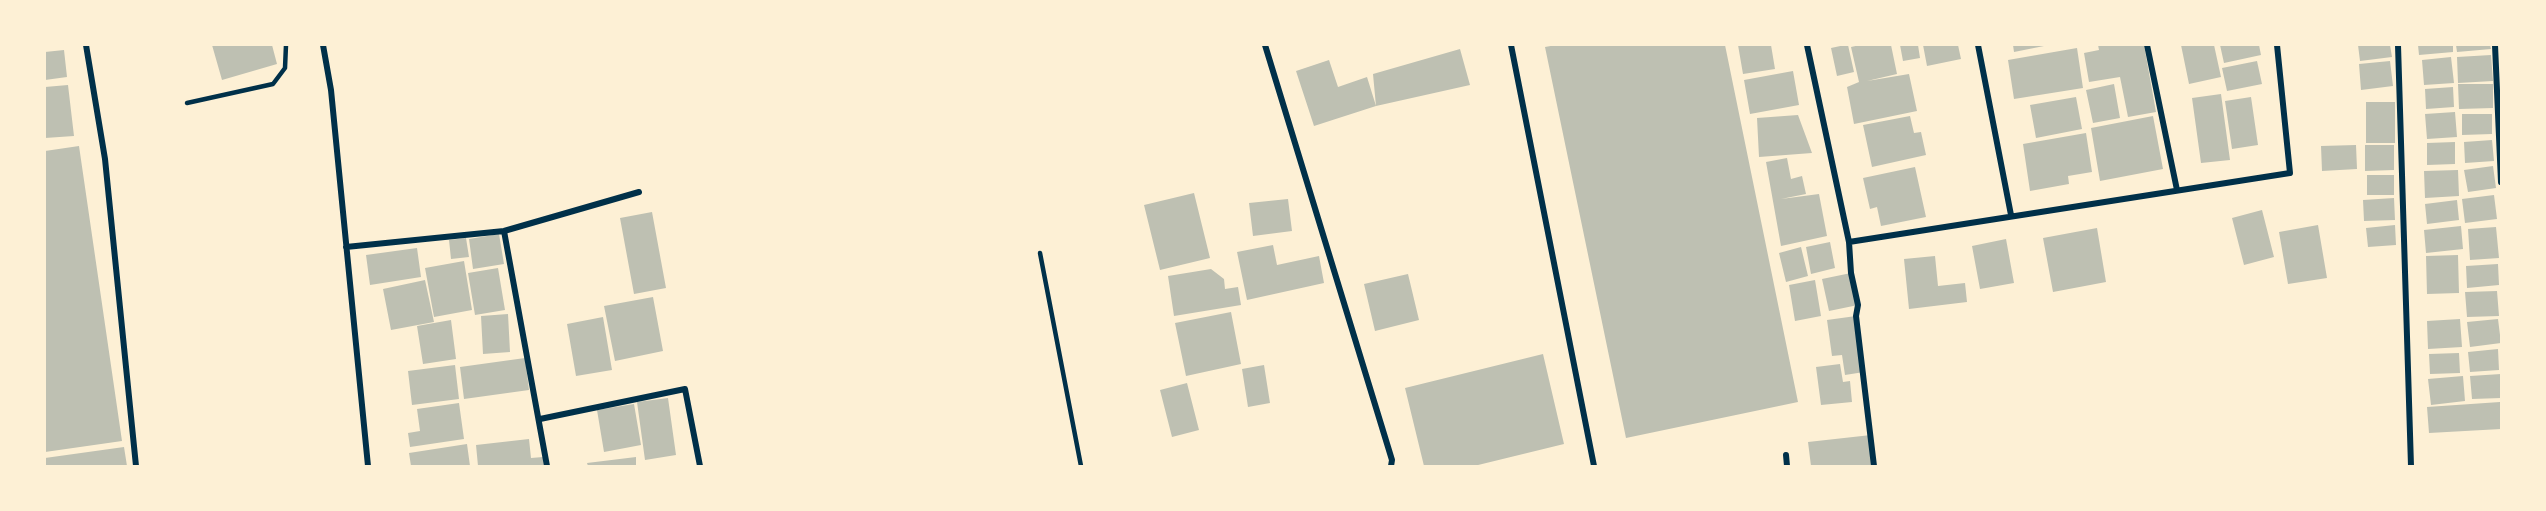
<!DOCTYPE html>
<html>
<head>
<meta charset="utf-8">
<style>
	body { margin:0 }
	#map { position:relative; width:2546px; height:511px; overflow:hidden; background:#fdf0d5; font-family:Rubik,sans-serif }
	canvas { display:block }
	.frame { position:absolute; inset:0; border:46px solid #fdf0d5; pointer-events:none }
</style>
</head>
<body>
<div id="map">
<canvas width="2546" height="511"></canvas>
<div class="frame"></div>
</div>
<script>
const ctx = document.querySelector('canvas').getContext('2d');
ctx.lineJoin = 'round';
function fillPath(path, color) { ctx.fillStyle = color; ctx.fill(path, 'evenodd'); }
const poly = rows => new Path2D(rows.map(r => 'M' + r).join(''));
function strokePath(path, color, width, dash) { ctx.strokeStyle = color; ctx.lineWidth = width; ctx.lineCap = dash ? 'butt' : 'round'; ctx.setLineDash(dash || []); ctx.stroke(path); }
const building = poly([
	[212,45,272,45,277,64,222,80],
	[1556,45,1725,45,1798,402,1626,438,1545,47],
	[1738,45,1771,45,1775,69,1743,74],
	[1845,45,1848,45,1854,72,1837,76,1831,48],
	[1860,45,1891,45,1897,74,1867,81,1909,74,1917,111,1854,124,1847,87,1859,82,1851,47],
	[1900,45,1918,45,1920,58,1903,61],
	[1923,45,1958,45,1961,59,1927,66],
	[2013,45,2044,45,2044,46,2014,52],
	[2098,45,2144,45,2156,112,2128,117,2120,77,2089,82,2084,53,2099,50],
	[2181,45,2214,45,2221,77,2189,84],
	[2220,45,2259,45,2261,55,2224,63],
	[2358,45,2390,45,2392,57,2360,61],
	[2418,45,2453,45,2453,52,2419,55],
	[2456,45,2490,45,2491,49,2457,52],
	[2077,48,2083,88,2014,99,2008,60],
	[1460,49,1470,85,1376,106,1314,126,1296,71,1329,60,1338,87,1367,77,1376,106,1373,74],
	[64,50,67,77,45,80,45,52],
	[2491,55,2493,81,2458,83,2457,57],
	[2451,57,2454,83,2424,85,2422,60],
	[2257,61,2262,84,2227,91,2222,68],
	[2390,61,2393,86,2361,90,2359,64],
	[1793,71,1799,105,1750,114,1744,80],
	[2114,84,2120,118,2093,123,2086,90],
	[2458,84,2493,84,2493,108,2459,109],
	[68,85,74,136,45,138,45,87],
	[2453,87,2454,107,2426,109,2425,89],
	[2221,94,2230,160,2201,163,2192,98],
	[2076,97,2082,129,2036,138,2030,105],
	[2251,97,2258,145,2232,149,2225,101],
	[2366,102,2395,102,2395,143,2366,143],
	[2455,112,2457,137,2427,139,2425,114],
	[2462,114,2492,114,2492,134,2462,135],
	[1798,115,1812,153,1759,157,1757,118],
	[1910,116,1914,133,1921,132,1926,155,1872,167,1863,125],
	[2153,116,2163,169,2100,181,2091,128],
	[2086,133,2092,172,2068,176,2069,184,2030,191,2023,144],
	[2492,140,2494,161,2465,163,2464,142],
	[2455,142,2455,164,2427,165,2427,143],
	[2356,145,2357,169,2322,171,2321,146],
	[2365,145,2394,145,2394,170,2365,171],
	[79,146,122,441,45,452,45,151],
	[1787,158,1791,179,1802,176,1806,194,1781,199,1819,194,1827,236,1781,246,1766,162],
	[2493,166,2496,188,2468,192,2464,170],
	[1915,167,1926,217,1881,226,1877,207,1870,209,1863,178],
	[2458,170,2459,196,2425,198,2424,171],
	[2367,175,2394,175,2394,195,2367,195],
	[1194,193,1210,258,1160,270,1144,205],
	[2494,195,2497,219,2465,223,2462,199],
	[2394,198,2395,220,2364,221,2363,200],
	[1288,199,1292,231,1253,236,1249,203],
	[2457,200,2459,220,2427,224,2425,204],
	[2262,210,2274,257,2244,265,2232,218],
	[652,212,666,288,634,294,620,218],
	[2318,225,2327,278,2288,284,2279,232],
	[2395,225,2396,245,2368,247,2366,228],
	[2461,226,2463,249,2426,253,2424,230],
	[2496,227,2499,258,2470,260,2468,229],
	[2097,228,2106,282,2053,292,2043,238],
	[499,234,504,264,473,269,469,239],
	[466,238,469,257,451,259,449,240],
	[2006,239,2014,283,1980,289,1972,246],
	[1830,242,1835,268,1811,274,1806,247],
	[1273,245,1277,265,1319,256,1324,283,1247,300,1237,252],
	[1801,247,1808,276,1786,282,1779,253],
	[417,248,421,277,370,285,366,255],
	[2458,255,2459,293,2427,294,2426,256],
	[1935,256,1938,286,1965,283,1967,302,1909,309,1904,259],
	[464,261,472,310,434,317,425,268],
	[2498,264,2499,285,2467,288,2466,266],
	[498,268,505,310,475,315,468,273],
	[1211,269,1224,279,1225,289,1238,287,1241,305,1174,316,1168,276],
	[1851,273,1858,305,1829,311,1822,279],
	[1408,274,1419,320,1375,331,1364,284],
	[425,280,434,322,391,330,383,289],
	[1815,280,1821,316,1795,321,1789,285],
	[2497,291,2499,316,2467,317,2465,292],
	[653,297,663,351,615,361,604,306],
	[1231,312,1241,364,1186,376,1175,323],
	[508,314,510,352,483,354,481,316],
	[1856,316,1864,372,1845,375,1842,355,1832,356,1827,320],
	[603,317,612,370,576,376,567,324],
	[2460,319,2462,347,2428,349,2427,321],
	[2498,319,2501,343,2470,347,2467,322],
	[451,320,456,359,423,364,417,326],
	[2498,349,2499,370,2470,372,2468,352],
	[2459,353,2460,373,2430,374,2429,354],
	[1543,354,1564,444,1474,466,1424,466,1405,388],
	[525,358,529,390,464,399,460,367],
	[1840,364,1843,382,1850,381,1852,402,1821,405,1816,367],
	[455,365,459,399,412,405,408,371],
	[1264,365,1270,403,1248,407,1242,369],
	[2501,374,2501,398,2472,399,2470,376],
	[2463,376,2465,401,2431,405,2428,379],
	[1187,383,1199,430,1172,437,1160,390],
	[668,398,676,455,645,460,637,402],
	[2500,402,2501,429,2429,433,2427,407],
	[459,403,464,439,410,447,408,433,420,431,417,409],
	[634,404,641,445,604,452,597,410],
	[1871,435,1874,466,1811,466,1808,442],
	[529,439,531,458,543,457,544,466,478,466,476,445],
	[467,444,470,466,411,466,409,453],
	[124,447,127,466,45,466,45,458],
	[636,457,636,466,588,466,587,463]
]);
const service = poly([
	[187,103,273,84,285,68,286,45],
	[1040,253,1081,466]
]);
const minor = poly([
	[86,45,105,159,136,466],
	[323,45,331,90,368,466],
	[1265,45,1392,460,1391,466],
	[1511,45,1594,466],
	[1807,45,1849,242,1851,273,1858,305,1856,316,1874,466],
	[1978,45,2011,215],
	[2147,45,2177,190],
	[2398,45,2411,466],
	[2495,45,2501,182],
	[504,231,547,466],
	[1849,242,2290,173,2277,45],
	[346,247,504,231,639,192],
	[540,419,685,389,700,466],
	[1786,455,1787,466]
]);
fillPath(building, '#bec0b2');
strokePath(service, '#003049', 4.5);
strokePath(minor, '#003049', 6);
</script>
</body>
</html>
